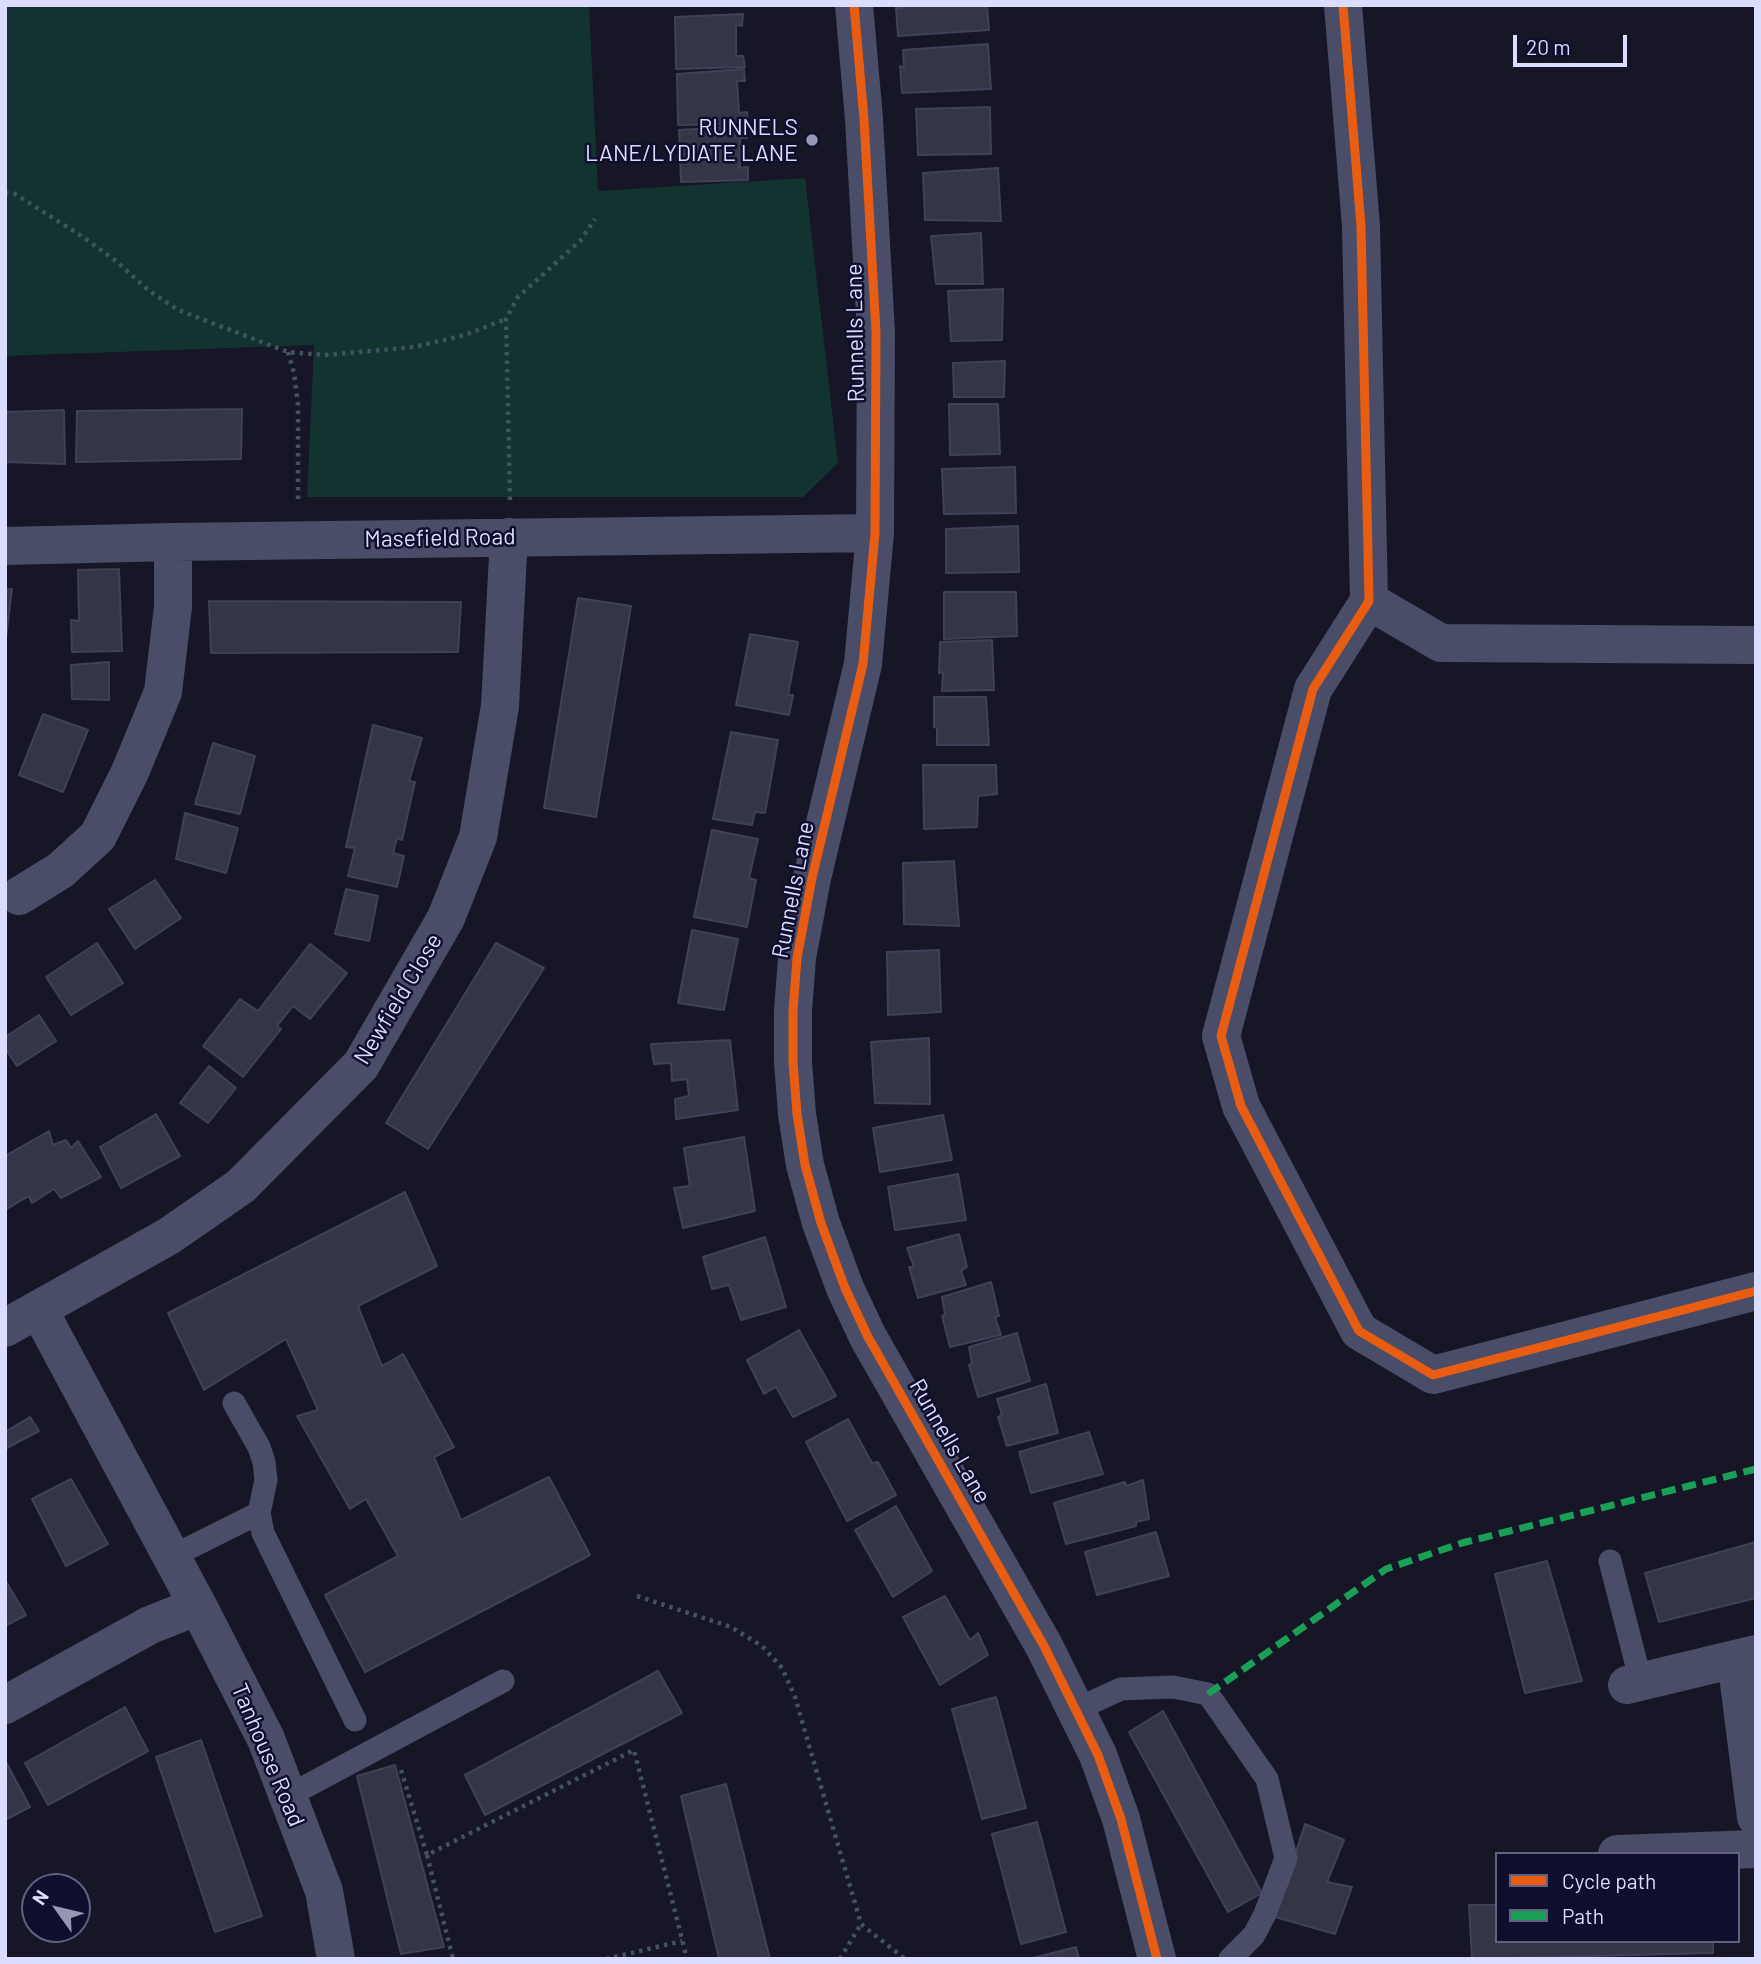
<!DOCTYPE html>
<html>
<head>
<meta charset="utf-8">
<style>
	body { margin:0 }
	#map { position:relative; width:1761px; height:1964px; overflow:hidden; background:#161626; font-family:Barlow,sans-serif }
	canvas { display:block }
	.frame { position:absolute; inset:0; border:7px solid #dbddff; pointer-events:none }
	.legend { position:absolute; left:1495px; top:1852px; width:245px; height:91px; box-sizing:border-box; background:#0f0f2d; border:2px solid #616181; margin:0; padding:9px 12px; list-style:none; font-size:21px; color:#dbddff }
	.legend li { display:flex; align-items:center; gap:14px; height:35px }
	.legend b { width:35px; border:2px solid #616181 }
	.north { position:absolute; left:21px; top:1873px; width:70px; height:70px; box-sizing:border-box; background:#0f0f2d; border:2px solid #616181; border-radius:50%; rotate:304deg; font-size:19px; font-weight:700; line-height:28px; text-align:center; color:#dbddff }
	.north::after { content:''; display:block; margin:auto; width:24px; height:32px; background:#9697b3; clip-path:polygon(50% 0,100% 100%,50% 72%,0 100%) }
	.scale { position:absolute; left:1513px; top:35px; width:114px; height:32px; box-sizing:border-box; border:4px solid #dbddff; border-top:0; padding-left:9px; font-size:21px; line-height:24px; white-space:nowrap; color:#dbddff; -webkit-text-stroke:5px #0f0f2d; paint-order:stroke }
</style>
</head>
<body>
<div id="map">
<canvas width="1761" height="1964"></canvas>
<div class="frame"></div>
<ul class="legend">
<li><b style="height:9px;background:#e95d12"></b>Cycle path</li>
<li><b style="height:9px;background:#1a9f57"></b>Path</li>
</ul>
<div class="north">N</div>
<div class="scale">20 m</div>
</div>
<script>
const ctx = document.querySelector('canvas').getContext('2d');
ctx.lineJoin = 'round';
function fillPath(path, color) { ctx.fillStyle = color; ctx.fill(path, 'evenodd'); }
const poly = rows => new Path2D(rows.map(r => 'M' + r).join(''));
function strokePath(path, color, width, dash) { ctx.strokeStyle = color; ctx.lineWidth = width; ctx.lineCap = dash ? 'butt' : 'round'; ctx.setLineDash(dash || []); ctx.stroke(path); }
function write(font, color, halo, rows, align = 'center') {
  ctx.font = font + ' Barlow,sans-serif'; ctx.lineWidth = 5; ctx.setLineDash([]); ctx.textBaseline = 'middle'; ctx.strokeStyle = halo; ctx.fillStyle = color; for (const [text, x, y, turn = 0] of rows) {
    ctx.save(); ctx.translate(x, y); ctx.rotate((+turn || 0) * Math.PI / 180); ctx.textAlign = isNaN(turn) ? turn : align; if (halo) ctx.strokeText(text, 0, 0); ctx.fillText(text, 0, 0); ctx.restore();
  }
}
const green = poly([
	[5,5,589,5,598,191,805,178,838,463,803,497,307,497,314,345,5,356]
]);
const building = poly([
	[902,5,987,5,989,30,898,36,896,8,902,8,902,5],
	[743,14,742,26,736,25,736,56,743,56,745,67,676,69,675,17,743,14],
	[988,44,991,89,902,93,900,66,904,68,903,50,988,44],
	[744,69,745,81,737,81,739,113,747,112,748,124,678,125,677,74,744,69],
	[990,107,991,154,918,155,916,109,990,107],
	[747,126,747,138,740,138,740,168,748,167,748,180,681,182,679,130,747,126],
	[998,168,1001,221,925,220,923,173,998,168],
	[981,233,983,284,936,284,931,236,981,233],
	[1003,289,1002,340,951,341,948,291,1003,289],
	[1005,361,1004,397,954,397,953,363,1005,361],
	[949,404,998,404,1000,454,950,455,949,404],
	[242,409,241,459,76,462,77,411,242,409],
	[64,410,65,464,5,462,5,412,64,410],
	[1015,467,1016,513,944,514,942,469,1015,467],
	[1018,526,1019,572,946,573,946,529,1018,526],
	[119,569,122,651,72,652,71,620,79,621,78,570,119,569],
	[12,589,6,638,5,638,5,590,12,589],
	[944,592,1016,592,1017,636,944,639,944,592],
	[578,598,631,606,596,817,544,808,578,598],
	[209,601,461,602,458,652,211,653,209,601],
	[750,634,798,642,788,695,793,695,789,715,736,705,750,634],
	[992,640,994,690,942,691,943,672,939,673,940,642,992,640],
	[109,662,109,700,72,699,71,665,109,662],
	[934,697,986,697,989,745,937,745,937,728,934,727,934,697],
	[43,714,88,730,63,792,19,775,43,714],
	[373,725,422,738,409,781,415,782,402,840,397,838,393,853,404,856,397,887,348,876,355,848,346,847,373,725],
	[731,732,778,740,765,813,755,812,752,825,713,819,731,732],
	[213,743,255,756,240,814,195,804,213,743],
	[923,765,996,765,997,794,978,796,977,827,924,829,923,765],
	[185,813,238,828,226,873,176,859,185,813],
	[712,830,758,839,749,878,756,880,747,927,694,917,712,830],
	[954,861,959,926,904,924,903,863,954,861],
	[155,880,181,918,135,949,109,909,155,880],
	[346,889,378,896,369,941,335,934,346,889],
	[692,930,738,939,724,1010,678,1003,692,930],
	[97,943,123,983,71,1015,46,977,97,943],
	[496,943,544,968,428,1149,386,1123,496,943],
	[310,944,347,973,310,1019,293,1006,277,1026,281,1029,243,1077,203,1046,240,999,258,1011,310,944],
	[939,950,941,1012,888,1015,887,952,939,950],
	[39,1015,56,1041,17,1066,5,1048,5,1037,39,1015],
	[929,1038,930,1104,875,1103,871,1042,929,1038],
	[730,1040,738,1110,676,1119,675,1099,689,1096,687,1079,672,1081,671,1063,654,1064,651,1044,730,1040],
	[209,1066,236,1088,208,1123,180,1103,209,1066],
	[156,1114,180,1156,121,1188,100,1147,156,1114],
	[943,1115,952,1160,880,1172,873,1128,943,1115],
	[49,1131,53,1145,66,1140,71,1148,78,1141,101,1177,61,1198,54,1189,32,1203,29,1196,5,1210,5,1156,49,1131],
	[744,1137,755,1211,683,1228,674,1188,690,1186,684,1148,744,1137],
	[958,1174,966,1220,895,1230,888,1187,958,1174],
	[405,1192,437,1266,358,1306,382,1366,403,1354,454,1447,434,1457,461,1520,549,1477,590,1555,365,1672,325,1595,398,1556,366,1499,350,1509,297,1416,318,1410,286,1339,204,1390,168,1313,405,1192],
	[959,1234,967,1267,961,1271,966,1285,918,1298,909,1267,914,1267,907,1248,959,1234],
	[765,1237,786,1307,741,1320,729,1285,712,1289,703,1257,765,1237],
	[991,1282,999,1316,995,1317,1001,1335,950,1347,942,1316,945,1314,942,1297,991,1282],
	[799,1330,836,1396,793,1417,776,1387,764,1394,747,1360,799,1330],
	[1017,1333,1030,1381,978,1397,969,1365,972,1364,969,1347,1017,1333],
	[1046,1384,1058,1433,1007,1446,998,1417,1002,1415,997,1399,1046,1384],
	[30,1417,39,1431,5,1449,5,1432,30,1417],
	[848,1419,872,1463,878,1462,896,1495,847,1521,806,1442,848,1419],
	[1089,1432,1103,1474,1031,1493,1019,1452,1089,1432],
	[71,1479,108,1544,66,1566,32,1499,71,1479],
	[1143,1480,1149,1519,1136,1522,1136,1526,1066,1544,1054,1503,1125,1482,1126,1486,1143,1480],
	[896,1506,932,1571,893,1597,855,1530,896,1506],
	[1156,1532,1169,1576,1097,1595,1085,1552,1156,1532],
	[1756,1542,1756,1598,1659,1622,1645,1573,1756,1542],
	[1547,1561,1582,1681,1525,1693,1495,1574,1547,1561],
	[5,1580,26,1615,5,1626,5,1580],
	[945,1596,970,1640,978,1633,988,1655,940,1685,903,1617,945,1596],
	[658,1671,682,1713,485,1815,465,1775,658,1671],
	[996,1697,1026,1808,982,1819,952,1709,996,1697],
	[125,1707,148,1751,48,1805,25,1763,125,1707],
	[1163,1711,1262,1893,1228,1912,1129,1732,1163,1711],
	[201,1740,262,1916,215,1932,156,1757,201,1740],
	[6,1762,30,1807,5,1820,5,1762,6,1762],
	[395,1765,444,1947,401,1954,357,1776,395,1765],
	[726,1784,770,1959,719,1959,681,1796,726,1784],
	[1037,1822,1066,1932,1021,1944,992,1834,1037,1822],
	[1305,1824,1344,1840,1327,1882,1352,1887,1335,1934,1275,1917,1305,1824],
	[1469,1905,1497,1905,1497,1941,1713,1941,1713,1953,1472,1959,1469,1905],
	[1076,1947,1079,1959,1033,1959,1033,1958,1076,1947]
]);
const path = poly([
	[5,193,15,194,83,237,116,261,148,290,178,310,288,352,325,355,414,347,465,335,506,319],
	[288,352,294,373,298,405,298,504],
	[510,500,506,319,518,297,580,241,595,219],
	[637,1596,731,1627,762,1646,782,1668,795,1697,861,1924,905,1959],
	[401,1770,427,1855,634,1750,687,1959],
	[427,1855,453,1959],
	[606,1959,682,1941],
	[840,1959,861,1924]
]);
const lane = poly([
	[234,1403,259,1447,264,1462,266,1480,259,1513,263,1533,355,1720],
	[171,1557,259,1513],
	[1610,1561,1641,1682],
	[1077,1709,1121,1689,1173,1687,1208,1694,1267,1779,1286,1858,1265,1914,1254,1935,1230,1959],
	[288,1796,503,1681]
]);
const street = poly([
	[854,5,864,119,876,332,875,533,863,664,812,878,797,958,793,1011,793,1062,797,1114,805,1165,821,1223,845,1288,868,1337,1044,1646,1098,1755,1121,1819,1157,1959],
	[1343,5,1361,226,1369,601,1313,689,1221,1036,1241,1106,1359,1331,1433,1375,1756,1291],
	[5,546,173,542,875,533],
	[1369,601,1441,643,1753,645],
	[19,896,61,870,98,836,130,772,163,692,173,607,173,542],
	[39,1310,198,1606],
	[5,1328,169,1236,241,1186,361,1065,446,918,478,837,500,706,509,537],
	[1736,1659,1756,1817],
	[1627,1685,1756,1654],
	[5,1705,150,1625,198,1606,266,1739,324,1891,336,1959],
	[1617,1854,1756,1849]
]);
const quiet = poly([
	[1208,1694,1386,1569,1462,1543,1756,1469]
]);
const cycleway = poly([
	[854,5,864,119,876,332,875,533,863,664,812,878,797,958,793,1011,793,1062,797,1114,805,1165,821,1223,845,1288,868,1337,1044,1646,1098,1755,1121,1819,1157,1959],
	[1343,5,1361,226,1369,601,1313,689,1221,1036,1241,1106,1359,1331,1433,1375,1756,1291]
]);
const markers = [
	[812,140,7,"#9697b3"]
];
const poiNames = [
	["RUNNELS",798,127],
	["LANE/LYDIATE LANE",798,153]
];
const streetNames = [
	["Runnells Lane",855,333,-91],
	["Masefield Road",440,538,-1],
	["Runnells Lane",793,890,-79],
	["Newfield Close",398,999,-59],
	["Runnells Lane",950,1441,60],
	["Tanhouse Road",268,1755,67]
];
fillPath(green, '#12332f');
fillPath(building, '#343547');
strokePath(building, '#414059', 2);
strokePath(path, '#415360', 4.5, [3.5, 5]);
strokePath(lane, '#4a4d67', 23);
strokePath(street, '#4a4d67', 38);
strokePath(quiet, '#1a9f57', 7, [14, 7]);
strokePath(cycleway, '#e95d12', 9);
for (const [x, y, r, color] of markers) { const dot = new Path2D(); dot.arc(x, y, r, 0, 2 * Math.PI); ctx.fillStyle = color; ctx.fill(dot); strokePath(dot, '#0f0f2d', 2.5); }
write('23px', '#dbddff', '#0f0f2d', poiNames, 'right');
write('23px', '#dbddff', '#0f0f2d', streetNames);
</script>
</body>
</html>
